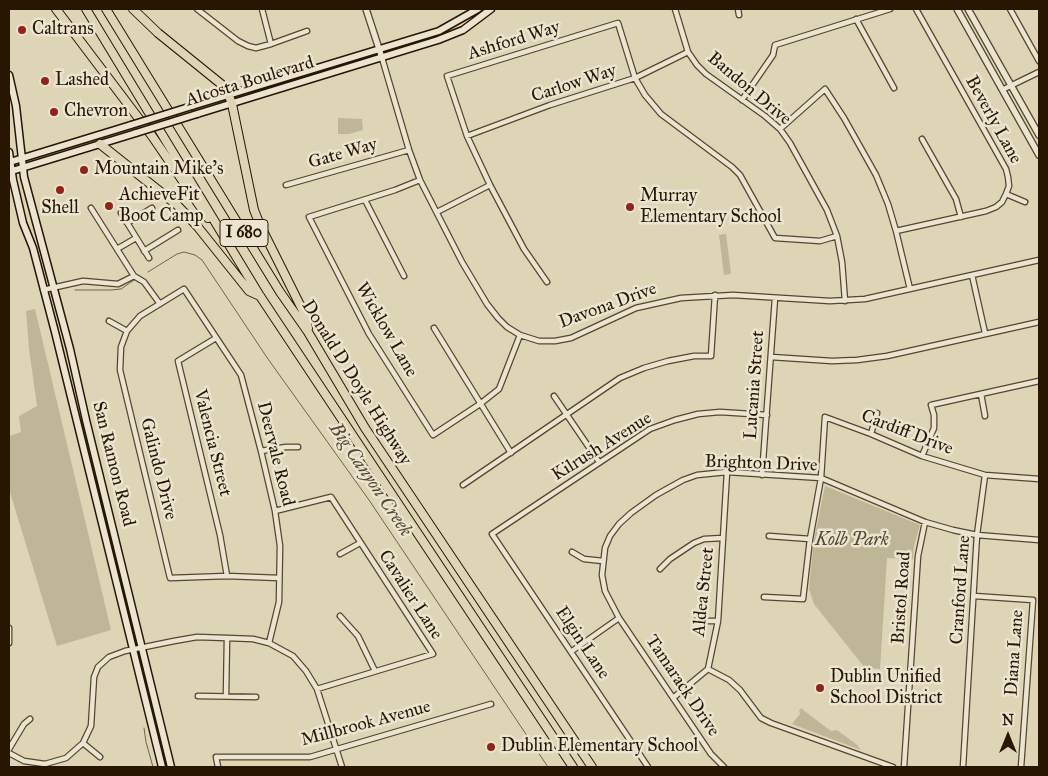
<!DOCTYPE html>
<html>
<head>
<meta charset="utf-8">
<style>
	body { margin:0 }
	#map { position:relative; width:1048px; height:776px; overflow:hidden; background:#ded5b6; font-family:"IM FELL Great Primer",serif }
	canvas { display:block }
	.frame { position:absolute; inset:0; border:10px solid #281602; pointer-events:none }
	.north { position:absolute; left:983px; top:711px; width:50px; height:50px; -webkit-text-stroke:4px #eae4d0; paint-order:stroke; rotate:0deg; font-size:14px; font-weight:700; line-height:20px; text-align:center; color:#281602 }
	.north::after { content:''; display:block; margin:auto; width:18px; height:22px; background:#281602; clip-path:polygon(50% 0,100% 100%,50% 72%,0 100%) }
</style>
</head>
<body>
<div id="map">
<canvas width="1048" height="776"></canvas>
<div class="frame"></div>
<div class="north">N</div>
</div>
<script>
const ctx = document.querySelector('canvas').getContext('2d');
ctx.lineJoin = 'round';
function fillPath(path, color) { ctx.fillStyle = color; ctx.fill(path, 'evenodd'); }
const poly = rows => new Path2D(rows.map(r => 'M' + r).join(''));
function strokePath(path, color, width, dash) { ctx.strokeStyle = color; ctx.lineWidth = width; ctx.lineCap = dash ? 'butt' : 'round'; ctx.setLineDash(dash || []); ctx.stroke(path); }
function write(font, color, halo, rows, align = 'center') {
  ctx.font = font + ' "IM FELL Great Primer",serif'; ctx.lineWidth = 5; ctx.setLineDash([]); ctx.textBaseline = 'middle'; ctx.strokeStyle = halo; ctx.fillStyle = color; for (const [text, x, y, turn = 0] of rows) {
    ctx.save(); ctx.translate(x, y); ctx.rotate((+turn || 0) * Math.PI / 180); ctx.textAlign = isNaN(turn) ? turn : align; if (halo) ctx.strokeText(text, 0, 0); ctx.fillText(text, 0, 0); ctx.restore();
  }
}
const green = poly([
	[338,118,362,119,363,130,349,134,338,134],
	[726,234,731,274,724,275,719,235],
	[35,309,111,630,57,646,9,489,9,436,21,432,19,416,37,406,29,349,26,311],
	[825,486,920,525,914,546,913,559,887,558,880,669,865,668,814,604,809,589,814,539],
	[803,708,803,710,831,731,837,730,856,744,861,750,792,724,800,714,799,710]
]);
const stream = poly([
	[148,272,177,254,184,252,195,255,202,260,268,359,369,500,548,767],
	[75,290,111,290,121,289,134,280],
	[144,728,146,742,153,767]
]);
const minor = poly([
	[197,9,238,41,248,46,256,48,271,44,307,31],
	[262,9,271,44],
	[675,9,688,52,697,65,706,74,765,116,780,129,790,143,827,210,837,236,842,262,845,301],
	[738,9,739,15],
	[1010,9,1039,61],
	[856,19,894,88],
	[382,58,409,150,420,180,462,262,487,304,498,318,507,327,520,335,539,341,555,341,571,338,636,308,681,298,733,295,830,301,865,299,1039,260],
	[1004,89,1039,72],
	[742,100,773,55,775,45,890,9],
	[780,129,825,89,844,118,876,175,888,204,896,231,910,289],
	[467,136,550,105,635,78,688,52],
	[922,139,956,199,961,217],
	[420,180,395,190,309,217,369,334,433,435,480,404,499,389,520,335],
	[286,185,409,150],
	[1006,194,1025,202],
	[365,200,404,276],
	[91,208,134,276],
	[437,212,490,185],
	[121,213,149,258],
	[127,223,152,208],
	[896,231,986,211,996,207,1002,202,1006,194,1009,186,1008,177,1006,169,916,9],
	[117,249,136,238],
	[144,251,178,230],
	[972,275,985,333],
	[547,282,524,249,490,185,467,136,447,76,618,23,635,78,645,95,661,114,732,167,740,175,775,238,820,241,837,236],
	[43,290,83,281,118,284,134,276,144,282,160,304],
	[109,321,127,331],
	[434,328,511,453],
	[216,338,178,361,220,535,227,576],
	[771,357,832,361,857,360,887,356,1039,322],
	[981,394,985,416],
	[554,396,599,462],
	[871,434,877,413],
	[261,451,286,447,298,447],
	[922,456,934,428,934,415,931,405,1039,381],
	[762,475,775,298],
	[463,485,620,378,644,368,668,361,694,356,711,356,715,295],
	[275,511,331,497,433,654,317,689],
	[769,536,810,539],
	[572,552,584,559,603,561],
	[340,554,360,543],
	[660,569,670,559,694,543,704,539,723,538],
	[974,596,1033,600,1021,767],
	[764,597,803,599,810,539,821,478,825,417,871,434,922,456,985,475,1039,479],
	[340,616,358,636,375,671],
	[695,621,718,621],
	[9,628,9,643],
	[269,643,279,602,280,546,275,511,261,451,241,375,184,289,140,316,127,331,121,347,120,370,170,578,227,576,279,578],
	[572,651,619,618],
	[708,669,729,680,740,690,761,718,771,723,893,767],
	[198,696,256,697],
	[226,696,227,638],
	[673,698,708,669,718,621,727,472],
	[83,743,100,757],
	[9,749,24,724,30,719],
	[9,753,24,761,45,764,66,758,83,743,91,726,94,677,98,667,109,657,125,651,174,641,197,637,227,638,253,639,269,643,293,656,306,671,317,689,342,767],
	[218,767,216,757,310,757,491,704],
	[648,767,492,534,650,429,675,420,698,414,720,412,767,415],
	[724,767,711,754,619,618,605,591,602,575,605,548,610,536,619,524,631,513,656,495,683,480,697,475,727,472,821,478,925,522,953,530,977,535,1039,540],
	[904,767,918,556,925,522],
	[963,767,977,535,985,475]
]);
const tertiary = poly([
	[366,9,382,58],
	[957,9,1039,155],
	[968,9,1039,135]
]);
const secondary = poly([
	[9,75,16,106,24,177,70,349,86,420,171,767],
	[192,106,439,31,478,9],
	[197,114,438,40,463,30,491,9],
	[9,152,13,180,23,223,33,248,55,332,162,767],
	[10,162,131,125],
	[12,171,136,133]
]);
const motorway = poly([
	[56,9,152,136,208,218],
	[86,9,260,296,573,767],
	[106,9,280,292,308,332,365,428,592,767],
	[133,9,158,33,226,88,232,104,254,210,260,225,305,315,308,328],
	[100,144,177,205,197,226,249,291,260,296]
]);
const secondaryBridge = poly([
	[131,125,192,106],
	[136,133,197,114]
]);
const markers = [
	[22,30,5,"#8f2418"],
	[45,81,5,"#8f2418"],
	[54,112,5,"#8f2418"],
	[84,170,5,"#8f2418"],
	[60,190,5,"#8f2418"],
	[109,206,5,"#8f2418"],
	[630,207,5,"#8f2418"],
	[820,688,5,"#8f2418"],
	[491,747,5,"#8f2418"]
];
const shields = [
	[244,233,48]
];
const shieldNames = [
	["I 680",244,233]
];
const poiNames = [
	["Caltrans",32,30],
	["Lashed",55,81],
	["Chevron",64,112],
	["Mountain Mike's",94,170],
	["AchieveFit",119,196],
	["Boot Camp",119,217],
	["Murray",640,197],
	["Elementary School",640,218],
	["Shell",60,209,"center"],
	["Dublin Unified",830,678],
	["School District",830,699],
	["Dublin Elementary School",501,747]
];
const streetNames = [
	["Ashford Way",514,41,-17],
	["Alcosta Boulevard",250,82,-17],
	["Carlow Way",574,84,-18],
	["Bandon Drive",749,89,40],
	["Beverly Lane",993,120,61],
	["Gate Way",343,154,-16],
	["Davona Drive",608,306,-20],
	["Wicklow Lane",386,330,60],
	["Donald D Doyle Highway",356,383,58],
	["Lucania Street",755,385,-86],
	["Cardiff Drive",907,433,21],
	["Valencia Street",212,443,76],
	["Kilrush Avenue",602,447,-32],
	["Deervale Road",275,454,76],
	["San Ramon Road",113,464,76],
	["Brighton Drive",761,464,2],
	["Galindo Drive",158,469,76],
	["Cranford Lane",961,590,-86],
	["Aldea Street",704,592,-84],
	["Cavalier Lane",410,595,57],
	["Bristol Road",902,598,-86],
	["Elgin Lane",582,643,56],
	["Diana Lane",1015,653,-86],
	["Tamarack Drive",682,686,56],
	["Millbrook Avenue",366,724,-15]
];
const parkNames = [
	["Kolb Park",852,541]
];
const waterNames = [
	["Big Canyon Creek",370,480,56]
];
fillPath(green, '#bfb597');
strokePath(stream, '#706249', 1);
strokePath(minor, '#56462f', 7);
strokePath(tertiary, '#56462f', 8);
strokePath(secondary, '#281602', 9);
strokePath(motorway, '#281602', 10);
strokePath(minor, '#eae4d0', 4.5);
strokePath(tertiary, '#eae4d0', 5.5);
strokePath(secondary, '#eae4d0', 6);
strokePath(motorway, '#ded5b6', 8);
strokePath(secondaryBridge, '#281602', 9, []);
strokePath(secondaryBridge, '#eae4d0', 6);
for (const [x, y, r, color] of markers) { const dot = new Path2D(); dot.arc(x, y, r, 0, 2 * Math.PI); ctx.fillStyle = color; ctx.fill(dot); strokePath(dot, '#eae4d0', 2); }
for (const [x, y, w] of shields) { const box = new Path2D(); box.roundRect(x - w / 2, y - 13.5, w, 27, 4); ctx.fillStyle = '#eae4d0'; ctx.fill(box); strokePath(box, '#281602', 1); }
write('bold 16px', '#281602', null, shieldNames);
write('18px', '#281602', '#eae4d0', poiNames, 'left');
write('18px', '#281602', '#eae4d0', streetNames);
write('italic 18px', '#55462f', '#eae4d0', parkNames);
write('italic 19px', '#584832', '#eae4d0', waterNames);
</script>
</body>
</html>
